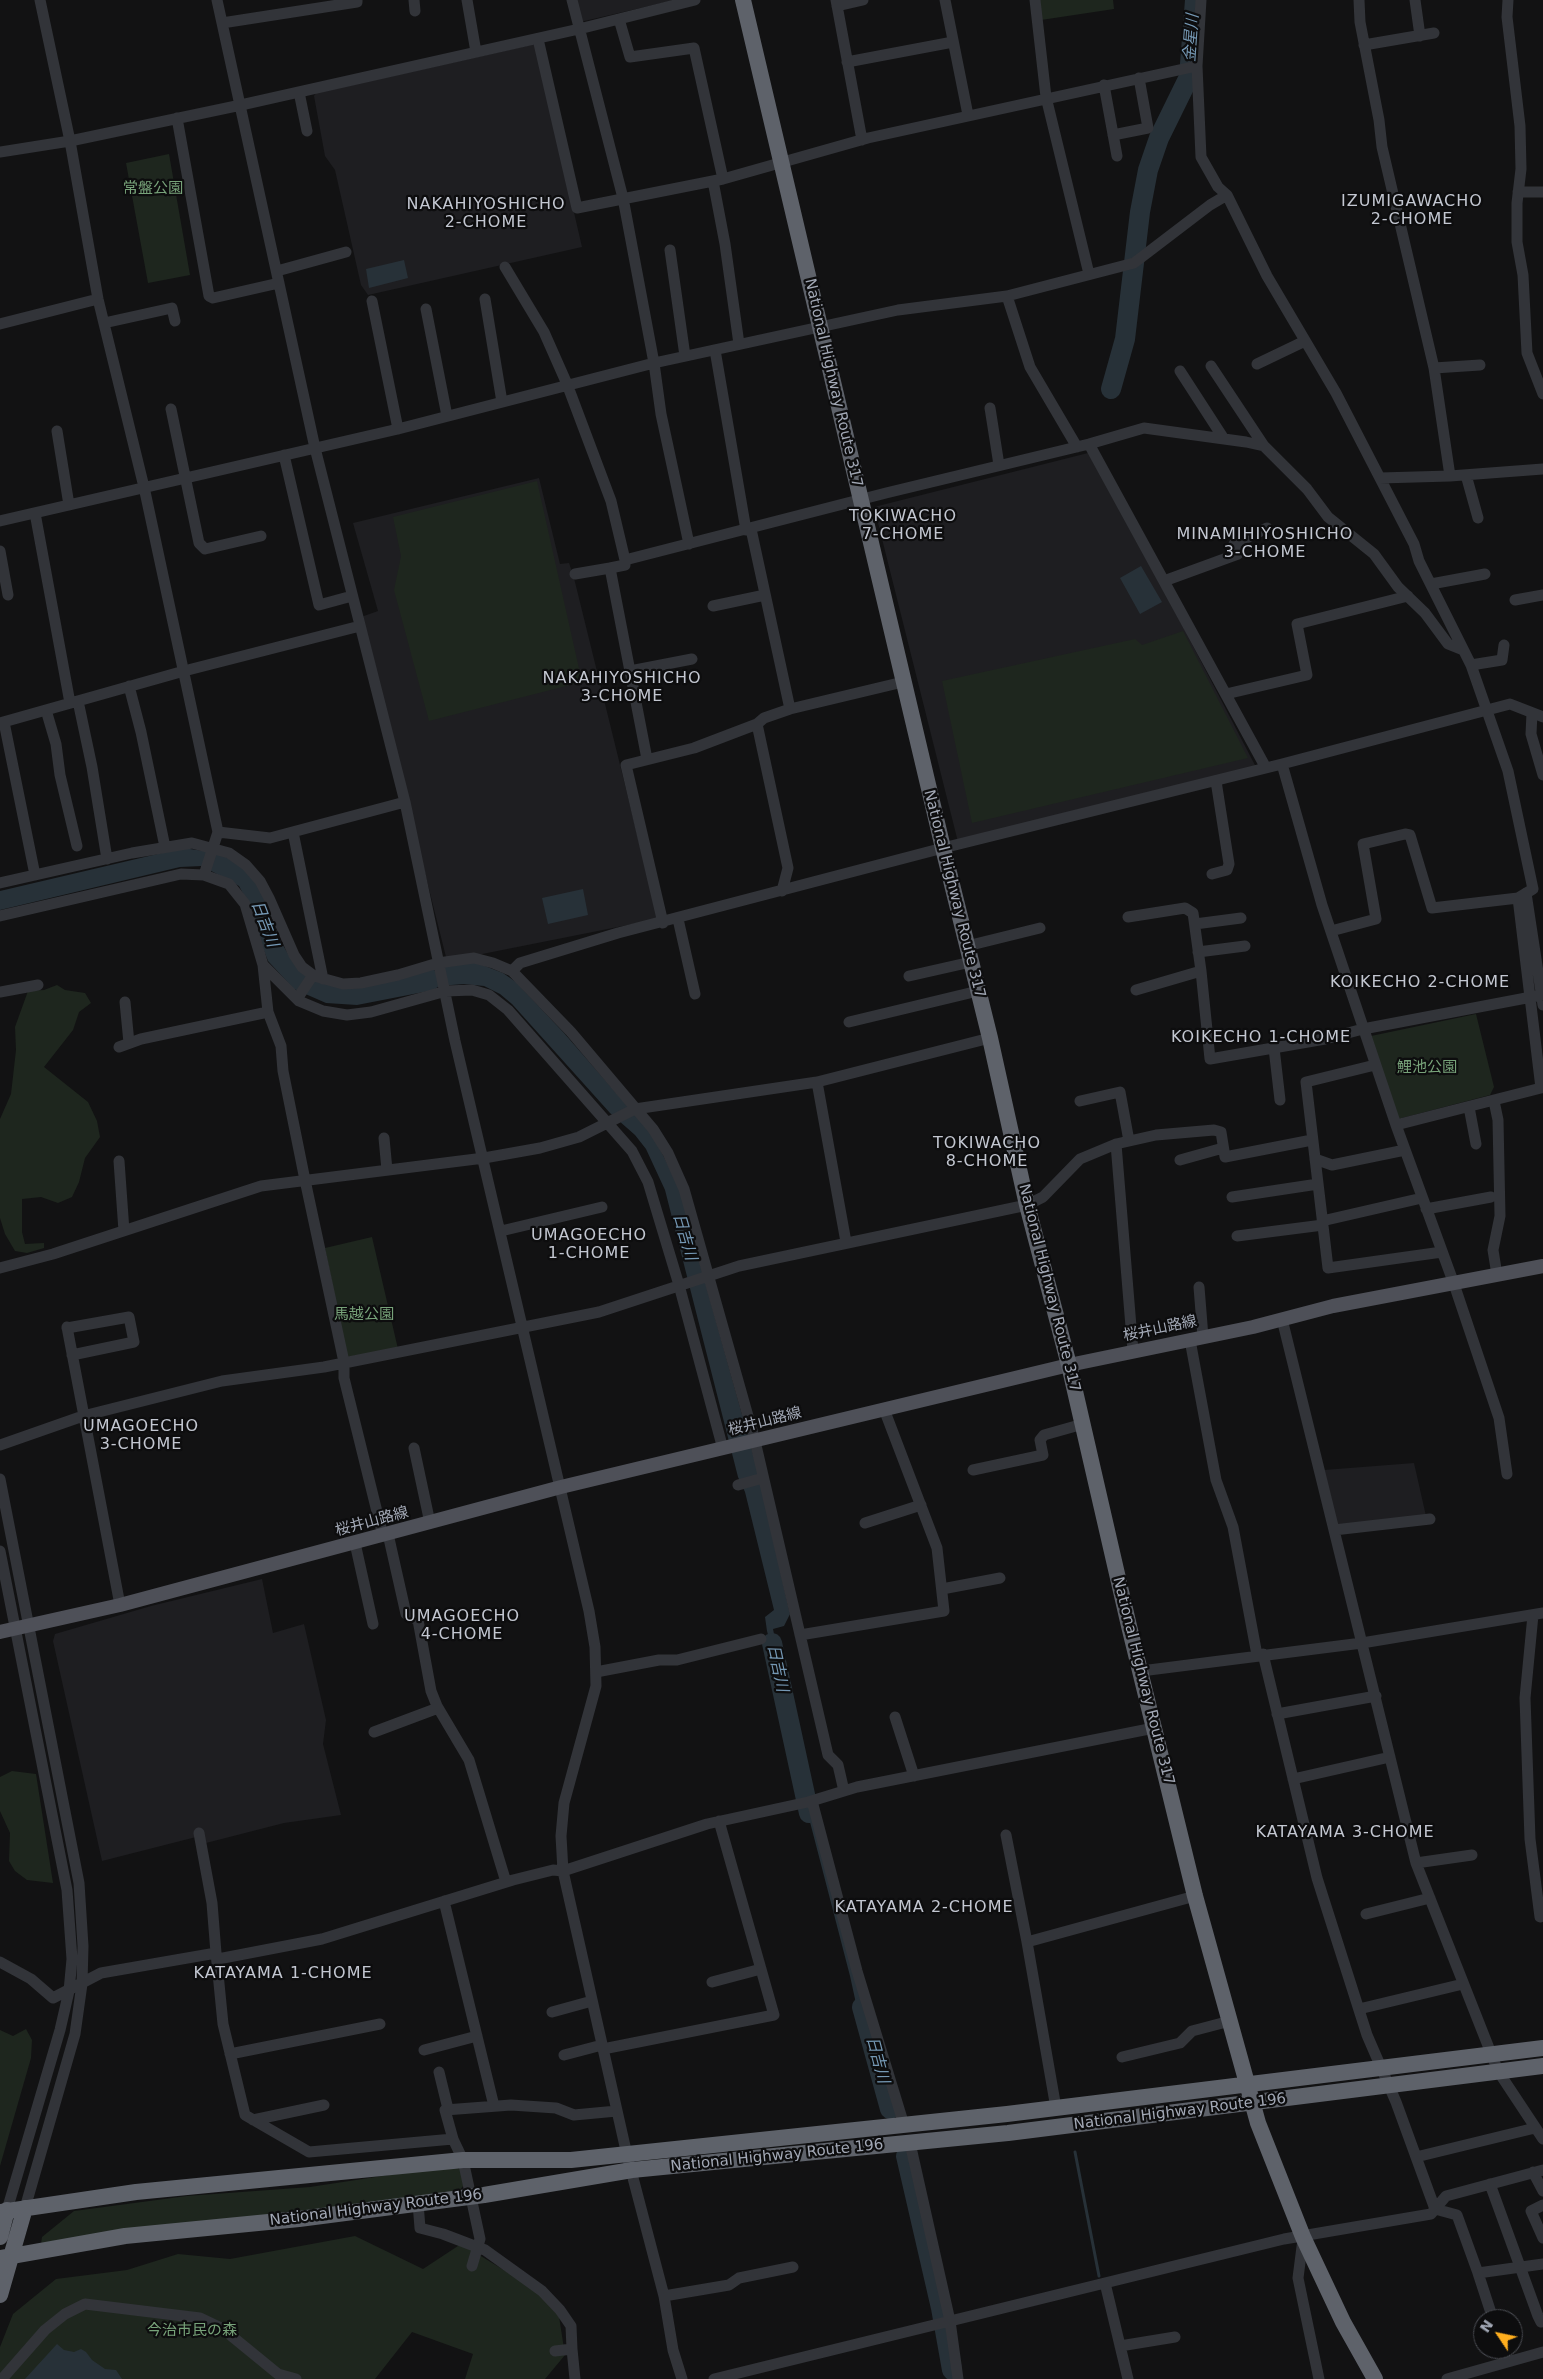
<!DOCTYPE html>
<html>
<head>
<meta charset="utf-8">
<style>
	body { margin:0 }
	#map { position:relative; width:1543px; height:2379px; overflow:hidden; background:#121213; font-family:"DejaVu Sans",sans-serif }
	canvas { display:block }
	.north { position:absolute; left:1473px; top:2309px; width:50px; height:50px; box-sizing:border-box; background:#0d0d0e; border:1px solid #494b51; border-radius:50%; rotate:304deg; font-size:14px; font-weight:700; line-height:20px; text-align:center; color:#a2a8b5 }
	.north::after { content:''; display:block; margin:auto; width:18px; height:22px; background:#ffae1e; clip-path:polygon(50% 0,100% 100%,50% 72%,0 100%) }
</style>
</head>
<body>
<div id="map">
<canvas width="1543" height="2379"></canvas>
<div class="north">N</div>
</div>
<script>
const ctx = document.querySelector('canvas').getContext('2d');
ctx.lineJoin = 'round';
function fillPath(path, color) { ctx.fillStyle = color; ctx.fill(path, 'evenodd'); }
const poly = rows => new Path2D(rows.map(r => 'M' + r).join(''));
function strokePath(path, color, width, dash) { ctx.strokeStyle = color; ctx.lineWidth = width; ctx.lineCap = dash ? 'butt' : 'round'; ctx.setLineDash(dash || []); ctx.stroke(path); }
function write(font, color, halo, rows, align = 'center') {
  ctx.font = font + ' "DejaVu Sans","Noto Sans JP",sans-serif'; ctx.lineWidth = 4.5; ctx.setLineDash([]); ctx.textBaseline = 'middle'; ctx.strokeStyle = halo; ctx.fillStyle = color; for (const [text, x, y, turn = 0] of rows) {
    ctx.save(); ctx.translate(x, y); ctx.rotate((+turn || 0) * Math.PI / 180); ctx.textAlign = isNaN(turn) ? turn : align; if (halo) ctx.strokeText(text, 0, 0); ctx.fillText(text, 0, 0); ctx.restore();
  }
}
const built = poly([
	[575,0,675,0,580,22],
	[535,44,582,247,368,295,361,285,335,170,325,156,314,96,316,93],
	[1092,452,1257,769,958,842,874,507],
	[539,478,560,564,569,563,574,578,658,919,447,961,361,617,378,611,353,523],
	[1414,1463,1426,1516,1338,1527,1324,1470],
	[262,1579,273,1633,304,1624,326,1720,323,1744,341,1815,284,1823,206,1843,204,1835,102,1861,53,1641,55,1634,151,1606]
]);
const green = poly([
	[1040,0,1113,0,1114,9,1041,20],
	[169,154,190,275,148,283,126,163],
	[537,481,582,682,429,721,394,590,401,556,393,517],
	[1183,631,1248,758,972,823,942,681,1135,639,1142,645],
	[57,985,65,990,85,993,91,1003,79,1012,73,1030,44,1067,88,1102,97,1121,100,1137,85,1158,79,1182,72,1197,58,1203,41,1197,22,1199,22,1232,25,1244,44,1243,44,1248,27,1253,15,1251,5,1234,0,1218,0,1119,11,1094,16,1050,15,1027,28,991,44,990],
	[1476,1014,1494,1087,1490,1095,1398,1119,1371,1036],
	[372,1237,398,1349,347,1357,325,1248],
	[12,1771,36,1774,53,1883,27,1880,15,1871,9,1861,10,1833,0,1811,0,1777],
	[26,2029,32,2040,31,2058,0,2166,0,2030,13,2036],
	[441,2167,464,2169,467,2181,456,2195,41,2244,42,2237,74,2211,187,2196,310,2187],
	[355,2236,423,2269,461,2244,540,2292,558,2310,565,2355,545,2379,465,2379,473,2354,412,2332,375,2379,0,2379,0,2347,13,2314,56,2279,127,2270,178,2254,230,2259]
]);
const water = poly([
	[404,260,408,278,369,288,366,269],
	[1141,566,1162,602,1140,614,1120,578],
	[183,848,218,853,234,861,252,876,261,891,281,942,293,962,324,984,432,969,436,971,451,964,472,961,503,973,516,982,564,1033,652,1134,678,1184,758,1472,790,1614,784,1626,773,1629,811,1813,887,2097,882,2099,864,2040,850,1976,810,1822,777,1669,767,1631,765,1617,774,1610,745,1492,738,1477,665,1190,646,1149,635,1135,610,1113,512,1004,500,994,484,986,464,984,439,986,434,990,357,1005,326,1003,294,989,268,961,262,946,250,907,239,886,202,866,180,867,0,910,0,891],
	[583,889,588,915,548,924,542,898],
	[57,2344,64,2350,74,2352,81,2349,86,2352,92,2360,105,2369,116,2370,122,2379,25,2379]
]);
const stream = poly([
	[1075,2152,1099,2276]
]);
const river = poly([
	[1111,389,1125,339,1140,212,1148,170,1159,138,1189,77,1195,0],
	[772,1643,809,1813],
	[862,2007,890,2109],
	[906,2156,941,2308,952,2370]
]);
const minor = poly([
	[40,0,70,141,98,299,144,487,218,832,204,875],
	[217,0,315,448,405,802,455,1041,589,1611,595,1647,596,1686,564,1803,561,1836,563,1871,627,2155,664,2296,673,2350,682,2379],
	[414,0,415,11],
	[467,0,476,52],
	[572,0,623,198,654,363,661,414,689,544],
	[836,0,862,140],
	[945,0,968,115],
	[1035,0,1046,97,1089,274],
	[1201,0,1197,66,1201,157,1218,187,1227,195,1267,276,1336,393,1414,544,1419,561,1471,665,1508,771,1533,889,1518,898,1541,1088,1396,1125],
	[1359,0,1360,22,1379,120,1382,147,1434,368,1450,476],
	[1415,0,1420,36],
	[1508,0,1507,17,1520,126,1521,169,1517,203,1517,242,1523,275,1527,353,1543,394],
	[837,6,863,0],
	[619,19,630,57,694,48,723,179],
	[222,23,357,2,357,0],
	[538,39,577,208,723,179,868,138,1197,66],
	[1364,45,1434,33],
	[847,62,953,42],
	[1104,85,1117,156],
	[299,92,307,131],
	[177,118,209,296,213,298,279,283],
	[1113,135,1148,128,1139,78],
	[0,152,70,141,241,105,579,29,695,0],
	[713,181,725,244,739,344],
	[1518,192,1543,192],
	[670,250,685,356],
	[505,267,544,332,567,384,611,501,625,560],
	[277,271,346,252],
	[1007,296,1030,367,1077,447],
	[485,299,502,402],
	[372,301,398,429],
	[426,309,447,416],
	[104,323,172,308,175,321],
	[0,324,98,299],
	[715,350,746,530],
	[1257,364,1305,341],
	[1211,366,1264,446],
	[1434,368,1480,365],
	[1180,371,1224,439],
	[990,408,999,465],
	[171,409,199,543,205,549,261,536],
	[57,431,69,505],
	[1089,444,1266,768],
	[284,455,319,605,352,596],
	[1466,475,1478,518],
	[1380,478,1450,476,1543,469],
	[35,513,70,703],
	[0,521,398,429,654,363,898,310,1007,296,1134,263,1210,205,1227,195],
	[751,529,790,709],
	[0,551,8,595],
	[610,568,625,565,625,560,886,493,1089,444,1144,428,1246,442,1264,446,1307,489,1328,517,1374,554,1398,587,1425,613,1448,644,1463,650],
	[575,574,610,568,647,759],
	[1164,581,1238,554,1234,544,1267,528],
	[1431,584,1485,574],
	[1515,600,1543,595],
	[713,606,765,595],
	[1471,665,1502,660,1504,645],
	[630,671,692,659],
	[129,686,141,732,165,847],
	[1226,694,1307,675,1297,624,1408,596],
	[78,701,92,767,107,859],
	[46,710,56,744,60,775,77,846],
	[1532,713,1531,734,1543,775],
	[4,722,35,875],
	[0,723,184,671,360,626],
	[757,724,788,868,782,891],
	[1282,764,1322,905,1396,1125,1454,1284,1499,1418,1507,1474],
	[218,832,270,838,405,802],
	[293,832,323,979],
	[1212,874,1227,870,1229,864,1216,781],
	[0,883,132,853,192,843,229,853,246,865,260,881,269,898,294,955,302,967,314,976,343,984,361,983,398,975,438,963,474,958,493,963,512,971,520,963,618,933,943,848,1282,764,1510,704,1543,717],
	[1526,893,1543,1005],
	[0,916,181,874,204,875,229,884,245,904,263,965,268,1012,281,1046,283,1071,305,1180,344,1362,344,1378,383,1536],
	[1128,917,1185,908,1193,913,1201,971],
	[678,919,695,994],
	[663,923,626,765,694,748,757,724,764,718,790,709,903,682],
	[1195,924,1241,918],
	[1331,931,1376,919,1363,844,1405,834,1410,835,1432,908,1518,898],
	[967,946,1040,928],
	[1198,952,1245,946],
	[263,965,299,1001,323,1011,347,1015,371,1012,446,991,472,990,489,995,508,1010,632,1151,648,1182,679,1285,723,1449],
	[512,971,571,1032,653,1129,668,1153,684,1189,755,1441,828,1755,838,1765,844,1791],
	[909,976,971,962],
	[1136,990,1201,971,1210,1059,1325,1039,1363,1029,1542,995],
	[0,992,38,985],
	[297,999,313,975],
	[125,1002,129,1043],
	[849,1022,978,991],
	[119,1047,141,1039,268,1012],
	[1274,1048,1280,1100],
	[1375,1065,1306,1082,1328,1268,1442,1252],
	[817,1082,846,1242],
	[1080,1101,1120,1092,1129,1141],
	[1494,1101,1498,1120,1500,1216,1493,1250,1497,1275],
	[1469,1107,1476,1144],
	[384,1138,387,1170],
	[1116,1144,1133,1351],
	[1315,1159,1332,1165,1405,1150],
	[1180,1160,1223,1148],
	[119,1161,124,1231],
	[1232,1197,1318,1184],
	[1426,1209,1491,1197],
	[1322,1221,1422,1198],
	[501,1231,602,1207],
	[1237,1236,1323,1225],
	[0,1268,53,1254,261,1186,484,1158,540,1148,579,1137,635,1109,817,1082,990,1038],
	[1199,1287,1203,1337],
	[1282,1319,1416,1863,1498,2071,1543,2139],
	[67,1327,120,1605],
	[67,1328,129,1317,134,1342,72,1355],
	[1190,1340,1216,1480,1233,1527,1257,1655],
	[0,1445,83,1416,222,1381,324,1367,599,1312,739,1266,1027,1205,1043,1197,1080,1159,1116,1144,1156,1135,1214,1130,1221,1132,1225,1157,1312,1140],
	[414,1448,430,1523],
	[973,1470,1043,1455,1040,1440,1044,1435,1083,1424],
	[0,1479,79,1883,83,1946,82,1984,75,2034,25,2208],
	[738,1485,763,1478],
	[865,1523,921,1505],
	[1334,1530,1430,1519],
	[388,1534,406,1614,418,1620,431,1691,437,1706,469,1760,506,1882],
	[355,1543,373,1624],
	[0,1551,67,1890,72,1959,69,1991,60,2030,7,2210],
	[942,1589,1000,1578],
	[1533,1615,1525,1698,1530,1839,1540,1917],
	[800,1635,944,1611,937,1548,884,1409],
	[1263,1654,1317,1878,1367,2035,1396,2102,1435,2209,1457,2215,1478,2273,1543,2264],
	[1141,1671,1362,1643,1543,1613],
	[596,1672,659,1660,677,1660,761,1639],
	[1277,1714,1376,1696],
	[895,1717,914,1776],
	[374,1732,438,1708],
	[1293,1779,1390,1757],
	[812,1801,857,1971,904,2125],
	[199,1833,212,1903,216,1953],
	[1006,1835,1027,1942,1195,1896],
	[1416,1863,1472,1855],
	[444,1901,494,2106],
	[1366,1914,1430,1898],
	[1027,1942,1056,2108],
	[218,1959,322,1939,513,1880,553,1870,563,1871,707,1824,808,1802,857,1787,1154,1728],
	[0,1962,31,1979,53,1998,101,1973,216,1953,223,2024,245,2115,309,2152,453,2139,463,2160,480,2239,472,2266],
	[712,1982,761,1969],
	[1359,2009,1463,1984],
	[552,2012,592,2001],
	[603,2049,774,2015,719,1821],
	[424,2050,477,2036],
	[230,2054,380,2024],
	[564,2055,602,2045],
	[1122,2057,1180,2043,1192,2031,1230,2021],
	[439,2072,448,2109],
	[253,2120,324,2105],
	[453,2139,445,2110,511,2105,556,2108,574,2115,617,2111],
	[910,2143,950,2321,958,2379],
	[1416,2157,1535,2128],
	[1533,2172,1543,2191],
	[1490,2184,1538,2316,1541,2322,1543,2321],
	[418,2203,420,2228,443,2234,485,2250,542,2291,560,2310,571,2326,572,2349],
	[1543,2205,1531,2211,1543,2238],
	[1303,2239,1298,2278,1319,2379],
	[1478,2273,1493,2319],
	[1105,2283,1128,2379],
	[664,2296,729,2285,739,2278,793,2267],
	[1120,2346,1175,2337],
	[555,2351,572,2349,575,2379],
	[2,2379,45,2330,65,2314,85,2304,200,2318,223,2329,278,2374,296,2379],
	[714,2379,1284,2239,1431,2214,1446,2196,1543,2170],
	[1447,2379,1543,2352]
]);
const major = poly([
	[0,1632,120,1605,561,1487,1069,1365,1253,1327,1333,1306,1543,1266]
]);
const highway = poly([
	[743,0,943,848,990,1038,1027,1205,1069,1365,1129,1626,1195,1896,1258,2123,1303,2237,1343,2322,1375,2379],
	[0,2212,136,2192,463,2160,571,2160,1007,2114,1543,2048],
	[0,2237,7,2210],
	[0,2258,125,2236,299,2219,484,2195,632,2170,1008,2133,1543,2066],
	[0,2295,25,2208]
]);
const parkNames = [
	["常盤公園",153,189],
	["鯉池公園",1427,1068],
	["馬越公園",364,1315],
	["今治市民の森",192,2331]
];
const streetNames = [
	["National Highway Route 317",833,383,77],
	["National Highway Route 317",954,894,76],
	["National Highway Route 317",1049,1288,76],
	["桜井山路線",1160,1329,-12],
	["桜井山路線",765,1422,-14],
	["桜井山路線",372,1522,-15],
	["National Highway Route 317",1143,1681,76],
	["National Highway Route 196",1180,2112,-7],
	["National Highway Route 196",777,2156,-6],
	["National Highway Route 196",376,2208,-7]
];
const waterNames = [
	["金星川",1192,38,-86],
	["日吉川",264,924,69],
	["日吉川",684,1237,74],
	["日吉川",777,1668,78],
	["日吉川",877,2060,75]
];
const neighbourhoodNames = [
	["IZUMIGAWACHO",1412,202],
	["2-CHOME",1412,220],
	["NAKAHIYOSHICHO",486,205],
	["2-CHOME",486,223],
	["TOKIWACHO",903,517],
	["7-CHOME",903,535],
	["MINAMIHIYOSHICHO",1265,535],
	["3-CHOME",1265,553],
	["NAKAHIYOSHICHO",622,679],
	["3-CHOME",622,697],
	["KOIKECHO 2-CHOME",1420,983],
	["KOIKECHO 1-CHOME",1261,1038],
	["TOKIWACHO",987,1144],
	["8-CHOME",987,1162],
	["UMAGOECHO",589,1236],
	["1-CHOME",589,1254],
	["UMAGOECHO",141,1427],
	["3-CHOME",141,1445],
	["UMAGOECHO",462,1617],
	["4-CHOME",462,1635],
	["KATAYAMA 3-CHOME",1345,1833],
	["KATAYAMA 2-CHOME",924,1908],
	["KATAYAMA 1-CHOME",283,1974]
];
fillPath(built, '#1e1e21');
fillPath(green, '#1e261e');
fillPath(water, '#273138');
strokePath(stream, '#273138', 3);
strokePath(river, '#273138', 20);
strokePath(minor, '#323439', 11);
strokePath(major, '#4e5058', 14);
strokePath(highway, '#5e626a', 16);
write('15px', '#77a279', '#0d0d0e', parkNames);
write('15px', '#a2a8b5', '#0d0d0e', streetNames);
write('italic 16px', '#7598b4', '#0d0d0e', waterNames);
ctx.letterSpacing = '1px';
write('16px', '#c3c7d1', '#0d0d0e', neighbourhoodNames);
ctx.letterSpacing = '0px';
</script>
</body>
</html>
